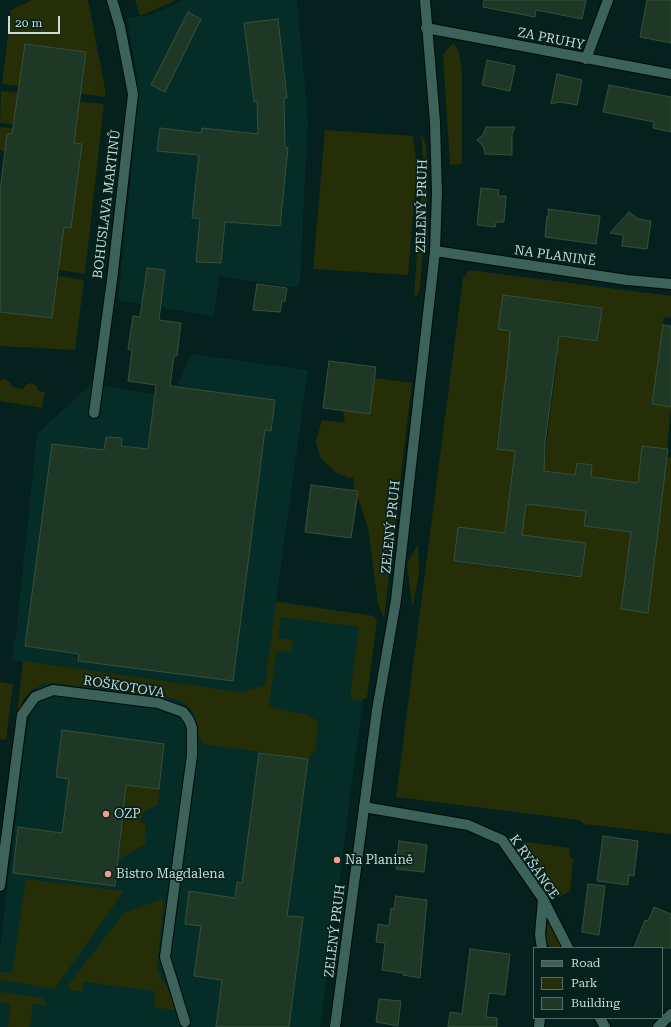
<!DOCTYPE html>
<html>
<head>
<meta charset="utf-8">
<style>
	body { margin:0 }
	#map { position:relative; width:671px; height:1027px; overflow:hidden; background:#04211d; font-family:"Roboto Serif",serif }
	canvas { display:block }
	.legend { position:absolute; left:533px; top:947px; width:130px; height:72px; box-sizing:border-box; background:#04211d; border:1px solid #526c67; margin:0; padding:5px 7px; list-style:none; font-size:12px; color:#c7dcd7 }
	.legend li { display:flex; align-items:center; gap:8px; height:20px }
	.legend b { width:20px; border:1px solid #526c67 }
	.scale { position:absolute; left:8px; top:16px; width:52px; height:18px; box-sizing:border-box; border:2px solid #c7dcd7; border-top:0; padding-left:5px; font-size:12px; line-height:14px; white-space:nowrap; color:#c7dcd7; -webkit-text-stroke:3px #04211d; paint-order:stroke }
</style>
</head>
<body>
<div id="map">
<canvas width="671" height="1027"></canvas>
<ul class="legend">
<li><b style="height:5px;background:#3c625a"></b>Road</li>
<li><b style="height:11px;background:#262e08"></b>Park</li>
<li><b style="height:11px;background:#1f3825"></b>Building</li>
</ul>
<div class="scale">20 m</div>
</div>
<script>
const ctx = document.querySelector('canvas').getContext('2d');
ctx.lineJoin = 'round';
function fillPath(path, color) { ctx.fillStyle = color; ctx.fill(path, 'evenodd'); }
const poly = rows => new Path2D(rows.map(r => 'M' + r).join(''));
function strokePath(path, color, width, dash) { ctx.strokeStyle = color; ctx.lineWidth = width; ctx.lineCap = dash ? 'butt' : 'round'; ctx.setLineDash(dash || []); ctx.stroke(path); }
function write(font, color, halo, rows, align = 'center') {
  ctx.font = font + ' "Roboto Serif",serif'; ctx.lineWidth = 3.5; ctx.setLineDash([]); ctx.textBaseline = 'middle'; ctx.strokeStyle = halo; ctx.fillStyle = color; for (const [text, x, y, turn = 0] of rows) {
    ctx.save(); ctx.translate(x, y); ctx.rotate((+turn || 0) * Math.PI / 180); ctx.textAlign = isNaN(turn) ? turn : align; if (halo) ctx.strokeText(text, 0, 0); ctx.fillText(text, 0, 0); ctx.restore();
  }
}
const built = poly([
	[183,0,297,0,308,119,300,281,297,288,219,276,214,317,196,313,118,300,138,106,136,70,127,18,150,15],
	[191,354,308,370,276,601,374,616,320,1027,0,1027,0,950,25,741,41,664,11,660,16,633,37,434,91,384,173,397]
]);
const green = poly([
	[32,0,88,0,105,89,105,97,71,92,72,87,82,88,86,52,25,44,20,86,2,84,11,10],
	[135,0,177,0,140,16],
	[454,43,459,53,462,71,462,164,450,165,443,55,450,46],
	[1,91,19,93,13,124,0,123],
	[70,101,104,104,85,274,59,270,60,267,55,267,63,227,71,228,82,145,74,143,79,107,69,106],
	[0,127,13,128,12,134,7,134,5,151,0,150],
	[325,130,413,136,417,168,408,275,313,269],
	[421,133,426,144,427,200,420,287,418,294,414,298,420,207,424,172],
	[469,270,671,296,671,318,664,317,652,404,671,407,667,449,642,446,638,483,591,477,592,465,577,463,575,475,530,469,545,455,558,354,545,352,548,335,597,342,602,307,503,295,499,329,530,333,510,348,496,448,515,451,505,533,458,527,454,562,581,578,586,543,522,535,526,504,586,511,584,526,616,530,633,516,621,609,648,613,667,458,671,457,671,834,584,824,579,820,396,797,463,278],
	[59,276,84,280,75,350,0,346,0,312,52,318,56,283,47,277,58,278],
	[375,378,412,383,384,618,378,604,368,527,358,498,358,491,355,491,353,483,354,476,349,478,337,473,321,459,316,442,322,420,345,423,343,411,370,414],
	[5,379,10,382,12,387,23,389,27,384,32,383,37,386,38,391,45,392,42,408,0,401,0,380],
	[418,544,419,574,413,605,412,605,407,564],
	[276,602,374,616,377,621,367,697,361,701,352,699,350,696,359,627,281,617,278,638,293,640,291,652,276,651,269,707,308,715,318,721,316,749,308,759,203,744,199,738,195,718,191,709,183,702,172,698,53,683,43,684,31,691,23,700,17,716,23,661,241,692,265,685],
	[0,682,13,684,6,740,0,739],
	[115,783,159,790,158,805,144,811,140,822,145,824,146,843,118,860,121,840],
	[520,841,570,848,569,856,573,859,570,891,559,897],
	[26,879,124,891,56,987,53,989,0,980,0,972,12,973],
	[164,898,157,969,177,1006,177,1011,154,1007,155,991,84,982,81,992,70,990,69,984,124,913],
	[549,918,563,948,551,948,545,941],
	[0,992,43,998,47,1005,33,1004,30,1027,8,1027,11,1004,0,1002]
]);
const building = poly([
	[484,0,586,0,582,19,536,10,535,17,483,7,484,0],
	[647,0,671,0,671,43,640,37,647,0],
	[188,12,201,19,165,92,151,85,188,12],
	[278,19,287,98,284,98,285,147,288,148,280,226,225,222,221,263,196,262,200,219,192,218,199,155,157,151,160,128,201,133,202,128,258,134,257,101,254,102,244,23,278,19],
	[25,44,86,52,74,143,82,144,71,228,64,227,52,318,0,312,0,192,7,134,12,134,25,44],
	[487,60,515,66,510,91,482,85,487,60],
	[557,74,582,80,577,105,560,102,551,104,557,74],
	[609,85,671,97,671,132,653,128,654,122,603,112,609,85],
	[486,127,515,127,512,135,512,155,485,154,483,146,477,140,483,135,486,127],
	[481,188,499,190,498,196,506,196,504,222,496,222,495,227,477,225,481,188],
	[548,209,600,216,596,244,545,237,547,216,549,216,548,209],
	[629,212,638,219,651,221,647,249,622,246,623,235,610,233,629,212],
	[147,268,165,270,159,320,181,323,177,356,174,356,170,386,275,400,271,431,265,430,233,681,78,661,79,654,25,646,52,444,104,450,106,437,122,438,121,446,148,449,156,385,128,381,132,350,128,349,133,316,140,317,147,268],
	[257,284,287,288,285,301,282,301,280,312,253,310,257,284],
	[503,295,602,308,597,341,559,336,545,443,544,471,575,475,577,463,592,465,591,477,638,483,642,446,668,449,648,613,621,609,631,532,584,526,586,511,526,504,522,535,586,543,581,577,454,561,458,527,505,533,515,451,497,449,508,359,510,331,498,329,503,295],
	[663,325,671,326,671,407,652,404,663,325],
	[329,361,376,367,370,414,323,408,329,361],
	[311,485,358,491,351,538,305,532,311,485],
	[62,730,164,744,159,789,126,785,115,886,13,873,18,827,62,833,69,779,56,777,62,730],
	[259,753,308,759,287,916,303,917,289,1027,216,1027,222,980,194,976,201,926,185,924,189,891,235,898,237,882,242,883,259,753],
	[603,836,638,841,634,876,629,875,628,885,597,881,603,836],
	[399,841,427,845,424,872,396,869,399,841],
	[588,884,605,886,599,935,582,932,588,884],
	[396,896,427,900,420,978,403,975,403,973,382,970,385,943,376,942,378,924,389,926,391,908,394,909,396,896],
	[654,907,671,914,671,948,634,948,645,920,648,921,654,907],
	[470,949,510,954,505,995,489,993,486,1017,497,1018,497,1027,448,1027,450,1012,462,1014,470,949],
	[379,999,401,1001,398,1026,376,1022,379,999]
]);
const street = poly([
	[426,28,671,74],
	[586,59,608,0],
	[435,251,627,280,671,284],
	[94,413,112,280,133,94,120,27,112,0],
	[364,807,468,825,502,840,543,899,568,948],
	[0,886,22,715,35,697,53,690,158,703,183,712,189,720,192,728,192,755,165,957,185,1022],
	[542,948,540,935,543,899],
	[600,1018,605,1027],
	[539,1027,540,1018],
	[658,1027,671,1014]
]);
const secondary = poly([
	[335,1027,377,710,396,600,435,251,437,193,435,122,425,0]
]);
const markers = [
	[106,814,4,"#f49d8b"],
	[337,860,4,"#f49d8b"],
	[108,874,4,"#f49d8b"]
];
const streetNames = [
	["ZA PRUHY",551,39,11],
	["BOHUSLAVA MARTINŮ",107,204,-83],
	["ZELENÝ PRUH",422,206,-89],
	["NA PLANINĚ",555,256,8],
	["ZELENÝ PRUH",391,527,-84],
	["ROŠKOTOVA",124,687,9],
	["K RYŠÁNCE",534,867,55],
	["ZELENÝ PRUH",335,931,-83]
];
const poiNames = [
	["OZP",114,814],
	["Na Planině",345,860],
	["Bistro Magdalena",116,874]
];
fillPath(built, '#052c26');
fillPath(green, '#262e08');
fillPath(building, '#1f3825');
strokePath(building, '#37503c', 1);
strokePath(street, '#000a07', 12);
strokePath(secondary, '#000a07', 12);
strokePath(street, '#3c625a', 10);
strokePath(secondary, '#3c625a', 10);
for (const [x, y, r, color] of markers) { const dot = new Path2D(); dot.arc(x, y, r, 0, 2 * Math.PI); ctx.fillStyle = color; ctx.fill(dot); strokePath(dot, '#04211d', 1.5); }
write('13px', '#c7dcd7', '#04211d', streetNames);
write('13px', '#c7dcd7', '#04211d', poiNames, 'left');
</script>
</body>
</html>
